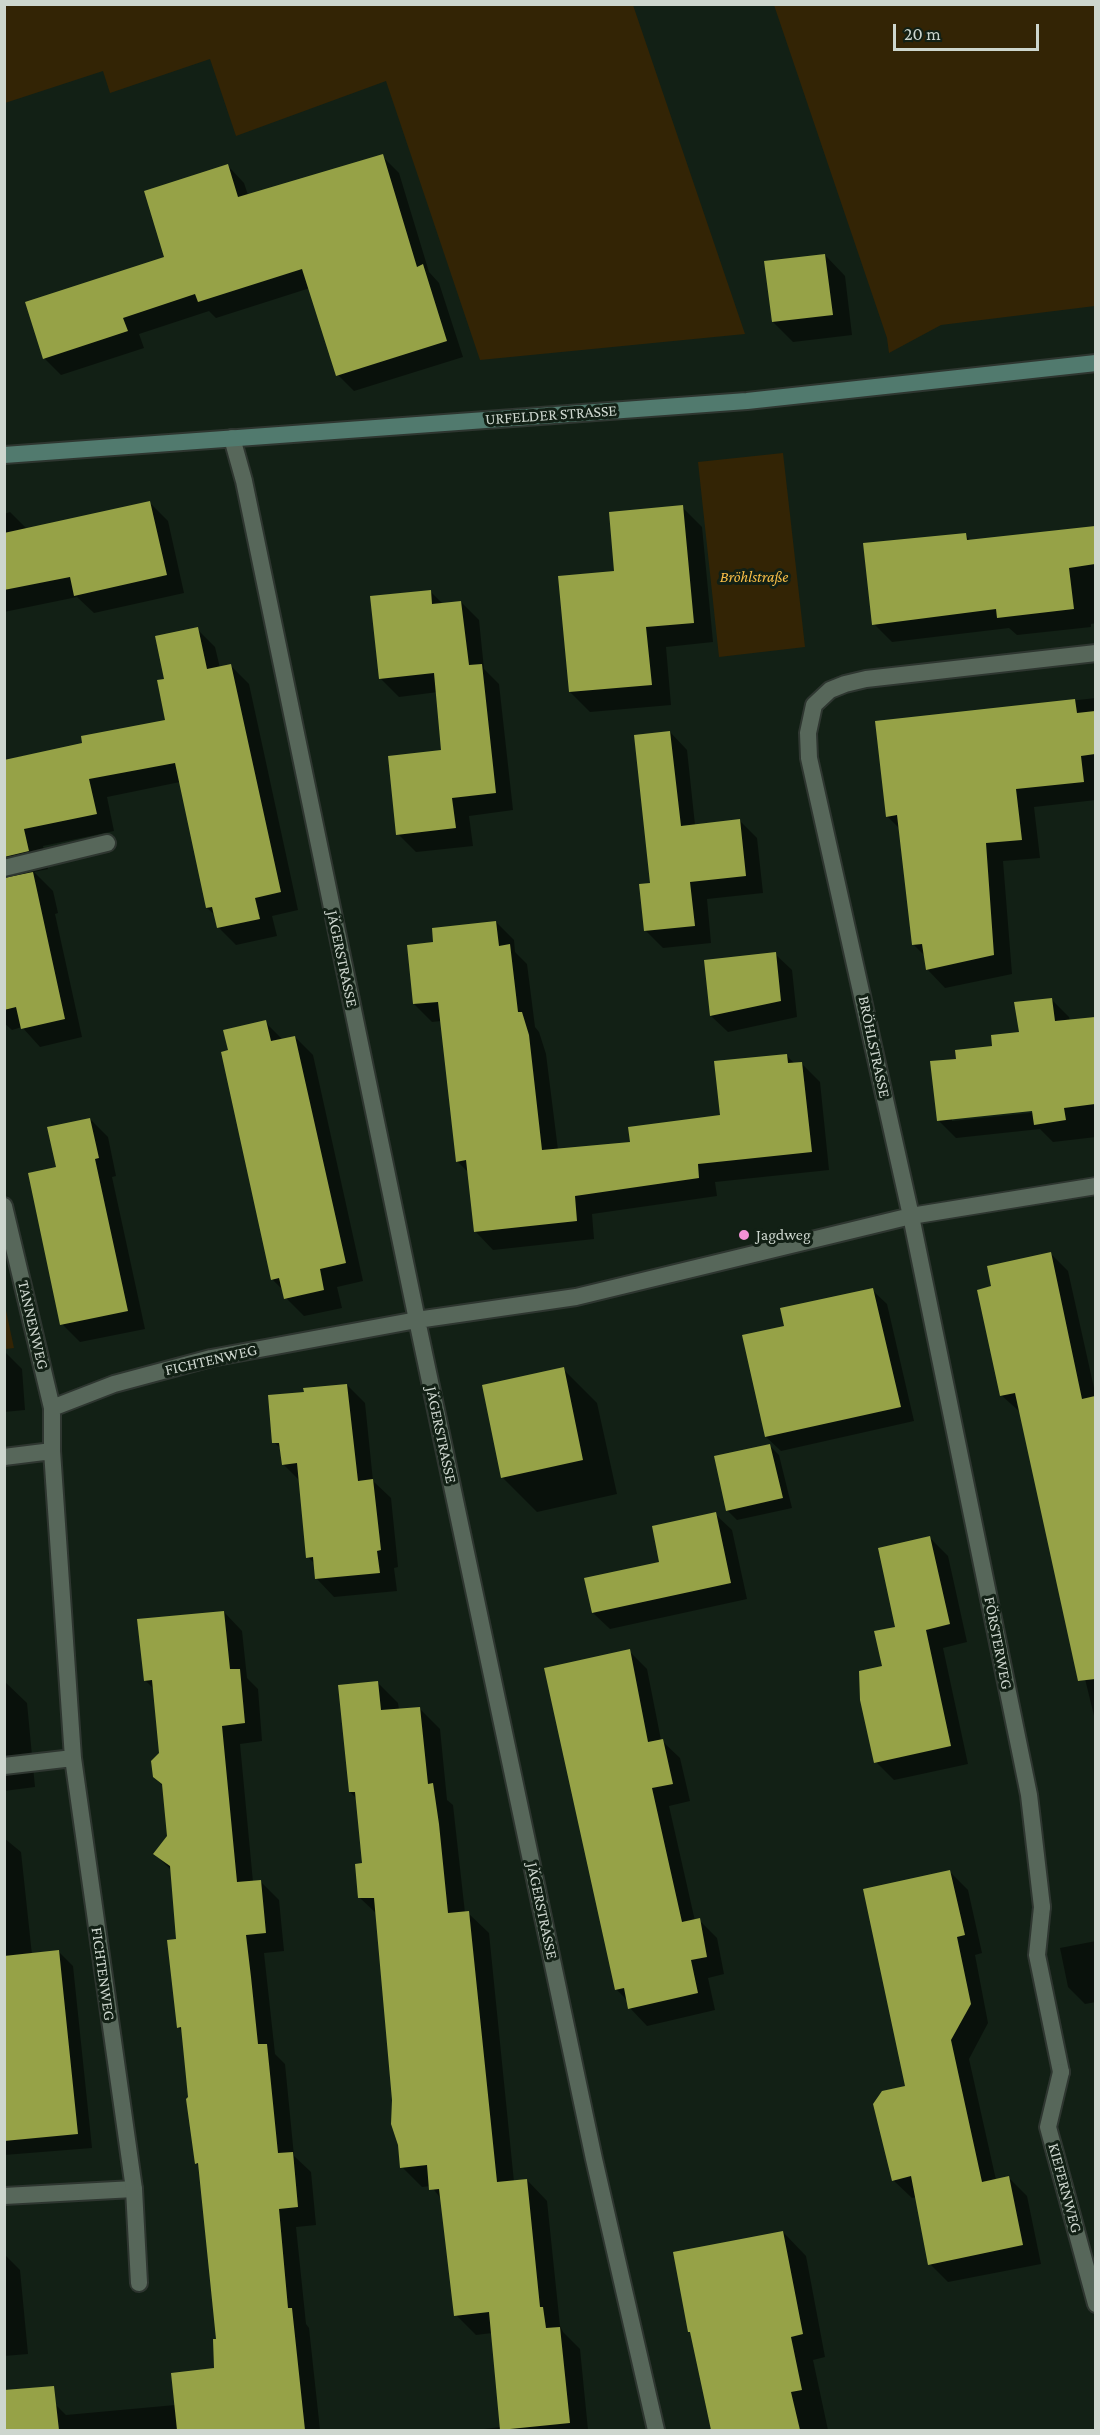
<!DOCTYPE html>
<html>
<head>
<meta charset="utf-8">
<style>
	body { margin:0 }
	#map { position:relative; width:1100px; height:2435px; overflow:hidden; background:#122015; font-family:"Crimson Pro",serif }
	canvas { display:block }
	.frame { position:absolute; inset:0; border:6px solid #cdd6ce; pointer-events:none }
	.scale { position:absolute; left:893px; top:24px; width:146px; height:27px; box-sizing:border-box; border:3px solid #cdd6ce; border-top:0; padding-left:8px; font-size:18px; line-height:21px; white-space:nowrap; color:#cdd6ce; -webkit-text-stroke:4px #122015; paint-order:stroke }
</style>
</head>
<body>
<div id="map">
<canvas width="1100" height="2435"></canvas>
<div class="frame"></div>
<div class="scale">20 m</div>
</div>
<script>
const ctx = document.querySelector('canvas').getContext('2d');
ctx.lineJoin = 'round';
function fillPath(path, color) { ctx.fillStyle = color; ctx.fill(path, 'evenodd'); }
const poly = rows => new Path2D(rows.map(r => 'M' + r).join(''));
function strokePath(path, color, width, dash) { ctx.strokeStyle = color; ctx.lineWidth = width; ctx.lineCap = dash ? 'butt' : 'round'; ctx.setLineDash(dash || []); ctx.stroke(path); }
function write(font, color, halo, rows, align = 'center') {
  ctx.font = font + ' "Crimson Pro",serif'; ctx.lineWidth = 6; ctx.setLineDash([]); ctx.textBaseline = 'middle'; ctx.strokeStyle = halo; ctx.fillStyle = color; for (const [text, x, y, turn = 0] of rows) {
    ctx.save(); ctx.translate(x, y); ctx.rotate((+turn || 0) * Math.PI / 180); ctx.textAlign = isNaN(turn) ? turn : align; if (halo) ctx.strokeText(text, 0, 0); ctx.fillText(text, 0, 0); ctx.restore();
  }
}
const green = poly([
	[4,5,633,5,745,334,480,360,386,81,236,136,210,59,110,93,103,71,5,103],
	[774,5,1095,5,1095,306,941,325,889,353,887,338],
	[783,453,805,647,719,657,698,462],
	[5,1306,14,1348,5,1349]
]);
const shadow = poly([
	[382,156,399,173,429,272,439,283,463,357,354,391,338,375,310,288,216,318,209,311,139,334,144,348,61,375,44,358,166,258,228,166,244,183,248,195],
	[825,255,845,276,852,335,793,342,773,322],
	[150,503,168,521,184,593,94,613,77,597,4,612,4,514,10,512,27,529],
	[682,507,702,527,713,642,666,647,671,705,590,712,570,692,616,572],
	[1096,527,1096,623,1091,624,1091,627,1017,635,1009,628,892,642,874,624,965,535,971,541],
	[430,591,443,604,461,602,479,620,484,669,499,684,513,810,469,816,473,846,416,852,398,834,443,751,438,692,399,697,381,679],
	[197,629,215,647,220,668,231,666,249,684,298,910,272,916,277,936,236,945,218,927,216,916,207,908,180,782,107,797,114,831,43,846,48,869,34,872,53,891,58,913,55,914,82,1037,40,1047,22,1027,12,1030,4,1023,4,760,84,744,167,721,166,680],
	[1096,698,1096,800,1034,807,1040,858,1003,861,1012,974,945,988,927,969,925,956,913,944,900,829,887,816,877,722],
	[670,732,687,750,695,825,740,821,757,838,763,893,707,899,711,943,663,948,645,930],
	[496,922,514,940,515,952,527,964,535,1027,539,1032,546,1054,558,1150,631,1143,721,1117,787,1056,795,1064,802,1064,820,1082,829,1170,715,1182,717,1196,592,1214,594,1239,493,1250,475,1231,469,1173,457,1161,441,1021,432,1022,414,1004,435,943],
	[775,954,792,970,797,1017,728,1032,711,1016],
	[1052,1000,1069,1017,1070,1021,1096,1018,1096,1137,1053,1142,1040,1129,956,1138,938,1120,957,1060,994,1047,1021,1034],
	[1039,1109,1039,1112,952,1121,952,1118],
	[265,1022,283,1040,295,1037,313,1055,363,1281,337,1287,342,1308,304,1316,286,1298,284,1291,273,1280,223,1053,230,1052],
	[90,1119,108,1137,116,1176,112,1177,145,1329,80,1342,62,1324,57,1168],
	[1050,1253,1068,1271,1096,1397,1096,1724,1020,1412,1001,1395,993,1287],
	[872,1290,887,1304,914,1421,781,1451,766,1437,744,1336,786,1327],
	[4,1351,22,1369,25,1410,4,1412],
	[563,1369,597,1403,617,1494,537,1512,502,1477],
	[347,1385,365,1403,373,1481,391,1498,398,1567,394,1568,397,1591,334,1597,317,1579,315,1564,308,1557,300,1481,283,1464,281,1449,274,1442,305,1394],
	[769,1445,779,1455,792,1508,737,1520,727,1510],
	[715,1514,732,1530,747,1599,610,1629,593,1613,661,1563],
	[930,1538,948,1556,967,1642,943,1648,968,1764,894,1780,876,1762,884,1667],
	[224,1612,242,1631,247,1678,258,1689,262,1741,240,1744,253,1882,260,1881,279,1900,284,1951,264,1953,275,2054,285,2064,294,2156,311,2172,316,2225,296,2227,306,2324,309,2328,320,2430,4,2430,4,2409,55,2404,66,2415,175,2405,216,2369,218,2340,200,2167,196,2163,183,2032,178,2027,178,1940,172,1871,155,1854,169,1837,163,1786,154,1776,160,1753,154,1689,145,1680],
	[629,1651,647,1669,661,1740,680,1758,690,1801,669,1806,695,1921,699,1920,717,1938,724,1974,708,1978,715,2010,647,2026,630,2008,628,2001,616,1989],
	[4,1681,27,1703,35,1787,4,1791],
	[378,1683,398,1703,399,1710,419,1708,440,1729,447,1800,453,1805,465,1913,468,1913,489,1933,514,2182,527,2180,547,2201,560,2326,563,2332,580,2349,588,2430,484,2430,484,2429,501,2427,492,2333,476,2335,456,2315,442,2200,431,2186,422,2187,402,2167,377,1914,360,1898,364,1864,357,1799,350,1792],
	[4,1838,21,1852,32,1955,59,1952,73,1966,92,2148,4,2155],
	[950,1872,968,1890,982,1953,975,1955,988,2023,969,2059,996,2180,1009,2178,1027,2196,1041,2264,948,2282,930,2264,916,2197,912,2198,893,2180,907,2087],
	[1096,1941,1096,2002,1085,2004,1068,1987,1060,1948],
	[783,2232,806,2256,825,2357,813,2360,828,2430,713,2430,692,2334],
	[4,2254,20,2270,28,2354,4,2356]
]);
const building = poly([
	[383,154,417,267,423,264,447,341,336,376,302,269,198,302,195,294,123,318,128,331,43,359,25,302,164,257,144,191,228,164,238,197],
	[825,254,833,315,772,322,764,261],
	[150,501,167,575,74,596,70,577,4,590,4,533],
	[683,505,694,623,646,627,652,685,569,692,558,576,614,571,609,512],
	[1095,526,1095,564,1069,568,1074,609,997,618,996,609,872,625,863,543,966,533,967,540],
	[431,590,432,604,461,601,469,665,482,664,496,793,452,798,456,828,396,835,388,756,441,750,434,673,379,679,370,596],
	[198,627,207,669,231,664,281,892,255,898,260,919,217,928,212,907,206,908,175,763,89,779,97,814,24,829,29,851,4,857,4,760,82,743,81,736,165,720,157,680,164,679,155,636],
	[1075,699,1077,713,1095,711,1095,754,1081,756,1084,782,1016,789,1022,840,986,843,994,955,926,970,922,944,912,945,897,815,886,817,875,721],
	[670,731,681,826,740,819,746,876,690,882,695,926,644,931,639,884,650,883,634,735],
	[33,872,65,1019,21,1029,16,1007,4,1010,4,878],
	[496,921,499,946,510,944,518,1012,522,1012,529,1035,542,1150,630,1142,628,1127,720,1115,714,1061,787,1054,788,1063,802,1062,812,1152,698,1164,699,1178,575,1196,577,1221,474,1232,466,1160,456,1162,438,1002,413,1004,407,945,433,942,432,928],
	[776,952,781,1001,710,1016,704,960],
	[1052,998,1055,1021,1095,1017,1095,1104,1064,1108,1066,1120,1034,1125,1032,1111,937,1121,930,1061,956,1059,955,1050,992,1046,991,1035,1019,1032,1014,1002],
	[266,1020,271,1041,295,1036,346,1263,320,1269,324,1290,284,1299,279,1278,271,1280,221,1052,228,1050,223,1030],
	[90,1118,99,1158,95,1159,128,1311,60,1325,28,1173,56,1167,47,1127],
	[1051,1252,1082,1399,1095,1396,1095,1679,1078,1681,1015,1393,1000,1396,977,1290,991,1286,987,1266],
	[873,1288,901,1407,765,1437,742,1335,784,1326,780,1308],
	[564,1367,583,1460,501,1478,482,1385],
	[347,1384,358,1481,373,1479,381,1550,377,1551,380,1573,315,1579,313,1557,306,1558,297,1463,282,1465,279,1443,272,1443,268,1395,304,1392,303,1388],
	[770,1444,783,1498,726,1511,714,1456],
	[716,1512,731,1583,592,1613,584,1578,659,1562,652,1526],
	[930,1536,950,1624,926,1630,951,1746,874,1763,860,1700,859,1671,882,1666,874,1631,895,1627,878,1548],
	[224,1611,230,1669,240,1669,245,1723,222,1726,237,1882,261,1880,266,1933,246,1935,251,1977,258,2044,267,2044,278,2153,293,2152,298,2207,279,2209,288,2308,292,2308,305,2430,177,2430,171,2373,214,2368,213,2339,216,2339,198,2163,195,2164,186,2099,188,2097,181,2027,177,2028,167,1940,176,1939,170,1866,153,1854,167,1836,162,1784,153,1777,151,1761,159,1753,152,1680,144,1681,137,1619],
	[630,1649,648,1742,663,1739,673,1784,652,1788,682,1922,700,1918,707,1957,691,1960,698,1993,628,2009,624,1988,615,1990,544,1668],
	[378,1681,381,1710,420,1707,428,1784,433,1783,439,1824,448,1913,469,1911,497,2182,527,2179,540,2307,543,2307,546,2328,560,2327,570,2423,500,2430,489,2312,454,2316,439,2189,429,2190,427,2165,400,2168,398,2145,391,2124,392,2100,374,1898,358,1898,355,1864,362,1863,355,1792,349,1792,338,1685],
	[950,1870,965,1935,957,1937,971,2004,951,2040,982,2182,1009,2176,1023,2245,928,2265,911,2176,892,2181,873,2104,882,2091,905,2086,863,1889],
	[59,1950,78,2134,4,2141,4,1956],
	[783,2231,803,2334,791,2337,802,2390,791,2392,800,2430,711,2430,690,2332,688,2332,673,2252],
	[54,2386,59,2430,4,2430,4,2390]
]);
const service = poly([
	[1042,1907,1037,1955,1061,2072],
	[4,2196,134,2189]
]);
const minor = poly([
	[232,438,244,481,417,1320,594,2159,656,2430],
	[4,868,107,843],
	[4,1206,52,1408,52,1451,73,1758,134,2189,139,2283],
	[52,1408,114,1384,211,1358,417,1320,576,1297,911,1216,1096,1186],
	[4,1457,52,1451],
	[4,1766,73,1758],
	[1042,1907,1029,1795,911,1216,809,758,808,733,814,705,830,690,845,684,866,679,1096,653],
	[1061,2072,1048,2127,1096,2304]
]);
const secondary = poly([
	[4,455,747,401,1096,363]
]);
const markers = [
	[744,1235,6,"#f391d6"]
];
const streetNames = [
	["URFELDER STRASSE",551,415,-4],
	["JÄGERSTRASSE",342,959,78],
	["BRÖHLSTRASSE",874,1047,78],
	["TANNENWEG",33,1325,77],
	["FICHTENWEG",211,1360,-13],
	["JÄGERSTRASSE",441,1435,78],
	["FÖRSTERWEG",998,1643,79],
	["JÄGERSTRASSE",542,1911,78],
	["FICHTENWEG",103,1974,82],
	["KIEFERNWEG",1065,2188,75]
];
const parkNames = [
	["Bröhlstraße",754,577]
];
const poiNames = [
	["Jagdweg",756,1235]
];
fillPath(green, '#332405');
fillPath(shadow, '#0007');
fillPath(building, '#96a247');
strokePath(service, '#2e3630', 20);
strokePath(minor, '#2e3630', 20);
strokePath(secondary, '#2e3630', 20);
strokePath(service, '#57675a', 16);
strokePath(minor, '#57675a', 16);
strokePath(secondary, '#517a6e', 16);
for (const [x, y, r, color] of markers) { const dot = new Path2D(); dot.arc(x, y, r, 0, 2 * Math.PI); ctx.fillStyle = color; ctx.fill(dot); strokePath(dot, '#122015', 2); }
write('16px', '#cdd6ce', '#122015', streetNames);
write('italic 16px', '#f9be47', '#122015', parkNames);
write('16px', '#cdd6ce', '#122015', poiNames, 'left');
</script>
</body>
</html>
